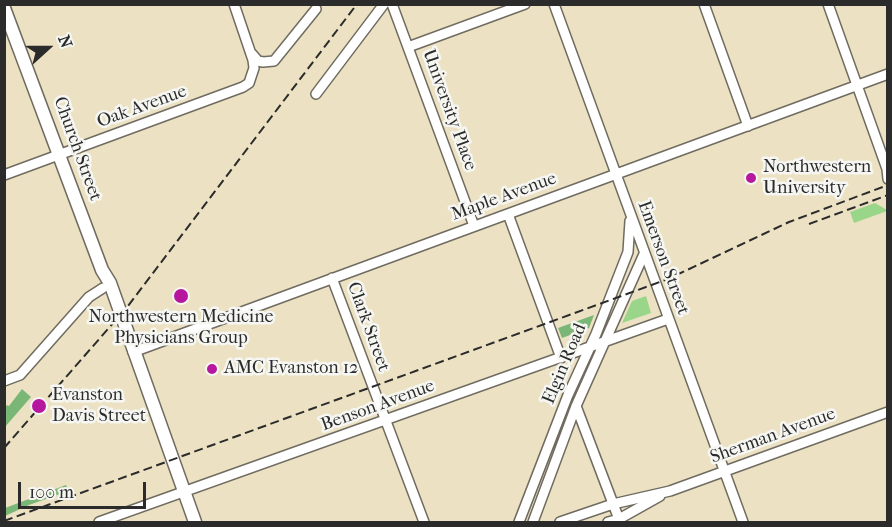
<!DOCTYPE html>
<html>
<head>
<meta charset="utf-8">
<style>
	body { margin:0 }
	#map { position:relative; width:892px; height:527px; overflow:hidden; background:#ece2c3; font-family:"IM FELL French Canon",serif }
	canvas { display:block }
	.frame { position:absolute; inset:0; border:6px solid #2b2b2b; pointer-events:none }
	.north { position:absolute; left:18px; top:18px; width:60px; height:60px; -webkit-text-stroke:4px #f6f6f2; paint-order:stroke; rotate:69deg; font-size:16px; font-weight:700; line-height:24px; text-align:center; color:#2b2b2b }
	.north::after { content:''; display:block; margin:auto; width:21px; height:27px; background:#2b2b2b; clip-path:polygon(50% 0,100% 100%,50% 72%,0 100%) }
	.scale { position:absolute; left:18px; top:482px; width:128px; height:27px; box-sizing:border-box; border:3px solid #2b2b2b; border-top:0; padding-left:8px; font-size:18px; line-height:21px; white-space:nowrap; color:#2b2b2b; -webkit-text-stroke:4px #f6f6f2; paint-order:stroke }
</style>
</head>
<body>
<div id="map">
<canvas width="892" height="527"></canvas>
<div class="frame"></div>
<div class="north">N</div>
<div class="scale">100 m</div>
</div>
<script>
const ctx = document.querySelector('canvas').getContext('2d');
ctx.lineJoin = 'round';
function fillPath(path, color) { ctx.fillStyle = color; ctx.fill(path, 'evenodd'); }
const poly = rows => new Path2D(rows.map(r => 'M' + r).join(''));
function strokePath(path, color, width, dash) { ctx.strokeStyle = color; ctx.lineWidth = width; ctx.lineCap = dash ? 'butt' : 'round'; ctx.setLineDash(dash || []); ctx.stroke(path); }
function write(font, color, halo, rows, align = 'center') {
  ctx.font = font + ' "IM FELL French Canon",serif'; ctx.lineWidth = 5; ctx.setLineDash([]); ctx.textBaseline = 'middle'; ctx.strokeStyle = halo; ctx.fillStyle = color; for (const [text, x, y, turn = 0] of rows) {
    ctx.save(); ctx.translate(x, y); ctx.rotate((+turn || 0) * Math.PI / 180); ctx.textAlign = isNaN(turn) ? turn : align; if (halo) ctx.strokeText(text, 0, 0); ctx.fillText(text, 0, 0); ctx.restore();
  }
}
const green = poly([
	[875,203,887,210,887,211,854,223,850,212],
	[646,296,651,313,622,323,632,301]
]);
const forest = poly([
	[594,315,589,328,562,338,558,328],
	[22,389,31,397,5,427,5,408,7,405,9,406],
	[66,485,68,491,29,505,5,516,5,508]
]);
const minor = poly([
	[392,4,474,226],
	[554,4,743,522],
	[704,4,748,126],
	[828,4,887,169,888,179],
	[408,47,525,4],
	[252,54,258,61,263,62,274,61,316,9],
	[316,94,384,4],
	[4,175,243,87,249,83,254,68,253,60,234,4],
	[508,214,561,358],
	[332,278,424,522],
	[133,352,888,74],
	[4,381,20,375,89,297,103,288],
	[576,406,620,522],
	[99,522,668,319],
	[519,522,568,395,596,334,628,252,630,221],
	[533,522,576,406,644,254],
	[560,522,613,504,670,491,888,412],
	[608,522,619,519,660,496]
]);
const major = poly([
	[4,8,102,270,110,283,195,522]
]);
const rail = poly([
	[809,224,888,195],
	[4,448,128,306,357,4],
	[4,521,668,279,789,222,888,185]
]);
const markers = [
	[751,178,6,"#b5179e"],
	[181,296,8,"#b5179e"],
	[212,369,6,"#b5179e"],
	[39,406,8,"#b5179e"]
];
const streetNames = [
	["Oak Avenue",142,107,-20],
	["University Place",449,110,70],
	["Church Street",77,149,70],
	["Maple Avenue",504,197,-20],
	["Emerson Street",663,258,70],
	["Clark Street",368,327,70],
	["Elgin Road",565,364,-67],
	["Benson Avenue",378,406,-20],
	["Sherman Avenue",773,436,-20]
];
const poiNames = [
	["Northwestern",763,168],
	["University",763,189],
	["Northwestern Medicine",181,318,"center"],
	["Physicians Group",181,339,"center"],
	["AMC Evanston 12",224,369],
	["Evanston",52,396],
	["Davis Street",52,417]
];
fillPath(green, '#99d68a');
fillPath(forest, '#7ab776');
strokePath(minor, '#6f6b60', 12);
strokePath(major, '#6f6b60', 15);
strokePath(minor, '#fff', 9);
strokePath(major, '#fff', 12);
strokePath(rail, '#2b2b2b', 2, [9, 4.5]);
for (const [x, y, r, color] of markers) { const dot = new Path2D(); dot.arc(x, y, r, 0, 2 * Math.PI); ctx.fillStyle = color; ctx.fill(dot); strokePath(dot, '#f6f6f2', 2); }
write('18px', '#2b2b2b', '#f6f6f2', streetNames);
write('18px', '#2b2b2b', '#f6f6f2', poiNames, 'left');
</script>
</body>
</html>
